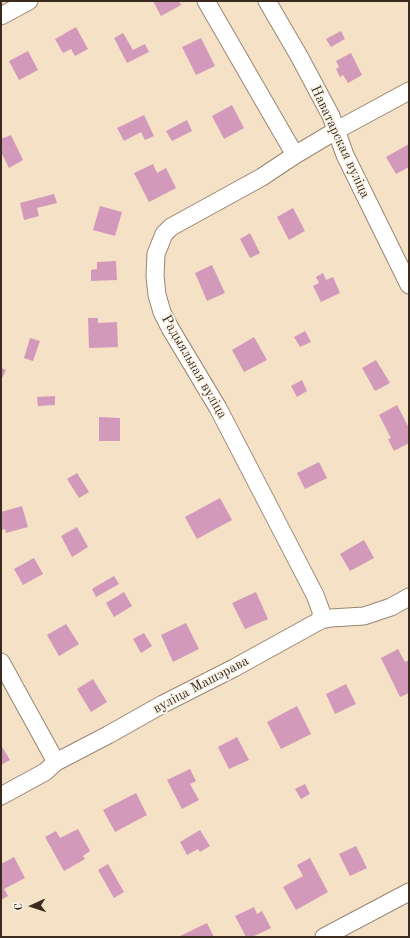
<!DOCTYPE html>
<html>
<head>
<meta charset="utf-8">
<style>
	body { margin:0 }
	#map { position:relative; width:410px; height:938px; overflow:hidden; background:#f4e1c6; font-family:"Old Standard TT",serif }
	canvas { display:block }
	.frame { position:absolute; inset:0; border:2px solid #3b2a1e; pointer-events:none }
	.north { position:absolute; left:12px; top:886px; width:40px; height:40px; -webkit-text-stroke:3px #fbf7ec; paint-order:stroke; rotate:267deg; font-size:11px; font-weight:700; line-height:16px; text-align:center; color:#3b2a1e }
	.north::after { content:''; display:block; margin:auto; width:14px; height:18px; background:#3b2a1e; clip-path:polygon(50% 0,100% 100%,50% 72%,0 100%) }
</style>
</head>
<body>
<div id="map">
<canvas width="410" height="938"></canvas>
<div class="frame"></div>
<div class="north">С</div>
</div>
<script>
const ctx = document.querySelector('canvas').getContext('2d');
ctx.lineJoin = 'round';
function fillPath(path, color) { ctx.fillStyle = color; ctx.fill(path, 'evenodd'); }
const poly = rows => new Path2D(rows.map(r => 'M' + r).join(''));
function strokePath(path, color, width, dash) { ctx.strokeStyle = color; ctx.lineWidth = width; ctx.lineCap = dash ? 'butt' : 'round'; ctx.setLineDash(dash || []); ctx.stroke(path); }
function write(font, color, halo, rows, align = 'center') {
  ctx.font = font + ' "Old Standard TT",serif'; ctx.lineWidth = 4; ctx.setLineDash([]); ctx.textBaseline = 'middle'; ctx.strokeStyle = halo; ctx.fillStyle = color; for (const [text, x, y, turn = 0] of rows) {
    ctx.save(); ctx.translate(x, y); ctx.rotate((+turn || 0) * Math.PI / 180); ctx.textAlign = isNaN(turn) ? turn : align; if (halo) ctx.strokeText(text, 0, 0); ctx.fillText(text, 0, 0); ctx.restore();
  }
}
const building = poly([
	[153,1,179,1,181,5,161,16],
	[76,27,88,49,75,56,71,49,63,53,55,39],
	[341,31,345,39,331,47,326,39],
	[123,33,133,50,145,44,149,52,127,63,114,38],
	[201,38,215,66,196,75,182,47],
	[28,51,38,70,19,80,9,61],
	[351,53,362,75,348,83,343,75,340,77,336,69,339,67,336,61],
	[232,105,244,128,224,139,212,116],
	[144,115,154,136,145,140,141,132,124,141,117,128],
	[187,120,192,131,172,141,166,131],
	[11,135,23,160,9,168,1,152,1,139],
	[409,144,409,167,396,174,386,157],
	[153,164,157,173,166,168,176,188,149,202,134,173],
	[54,194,57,203,37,208,39,216,24,220,20,203],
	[100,206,122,212,115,236,93,230],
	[293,208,305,231,289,240,277,217],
	[250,233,260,253,250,258,240,239],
	[116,261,117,280,91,281,91,270,97,269,97,262],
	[212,265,225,293,207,301,195,273],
	[323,273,326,280,333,277,340,293,321,302,313,286,319,283,316,277],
	[88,318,98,318,98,323,117,322,118,347,89,348],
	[305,331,311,342,300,347,294,337],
	[254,337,267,360,244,372,232,350],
	[30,338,40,341,33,361,24,358],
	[376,360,390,383,375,391,362,368],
	[1,368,6,370,1,380],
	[302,380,307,391,297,397,291,386],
	[55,396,55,405,38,406,37,397],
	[397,405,409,428,409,443,394,451,388,439,391,438,379,415],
	[99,417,120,418,120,441,99,441],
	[319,462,327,478,305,489,297,473],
	[77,473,89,492,79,498,67,479],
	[220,498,232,520,197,539,185,517],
	[22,506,28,527,6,533,5,529,1,530,1,512],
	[77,527,88,547,72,557,61,536],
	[364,540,374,558,350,571,340,554],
	[34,558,43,574,23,585,14,569],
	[114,576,119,584,96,597,92,589],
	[124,592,132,606,114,617,106,603],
	[256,592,268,619,245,629,232,603],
	[186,623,199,649,173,662,161,635],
	[66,624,79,644,59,656,47,635],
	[144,633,152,646,141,653,133,639],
	[398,649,405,662,409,660,409,693,400,697,381,658],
	[93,679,107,702,91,712,77,689],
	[346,684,356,704,335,714,326,694],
	[297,706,311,734,281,749,267,722],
	[237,737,249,760,229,769,218,747],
	[1,745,10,760,1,765],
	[190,769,196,781,190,784,199,800,182,809,167,780],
	[305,784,310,794,301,799,295,789],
	[136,793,147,815,115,832,103,810],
	[78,829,90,851,83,856,85,859,64,871,45,837,56,831,60,838],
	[200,830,210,846,200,852,198,849,187,855,180,842],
	[356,846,367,868,350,876,339,854],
	[14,857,25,878,4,889,8,896,1,900,1,864],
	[310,858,328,892,296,910,283,887,303,876,297,865],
	[108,864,124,892,114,898,98,870],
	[254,907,257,914,262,911,271,928,252,937,246,937,235,916],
	[207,923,214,937,180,937,180,936]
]);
const minor = poly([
	[206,1,295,155],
	[267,1,299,56,331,116,345,155,409,285],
	[1,16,29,1],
	[321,620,321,611,315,595,218,408,170,328,162,312,157,295,155,276,156,254,164,234,171,227,262,177,295,155,337,130,409,91],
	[1,662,56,762],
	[1,796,45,772,56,762,108,735,163,704,234,668,321,620,331,618,364,616,391,607,409,597],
	[324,937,409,892]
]);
const streetNames = [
	["Наватарская вуліца",340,142,65],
	["Радыяльная вуліца",194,367,60],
	["вуліца Машэрава",201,685,-28]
];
fillPath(building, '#d399ba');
strokePath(minor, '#988672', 19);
strokePath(minor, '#fff', 17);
write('14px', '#3b2a1e', '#fbf7ec', streetNames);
</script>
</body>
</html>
